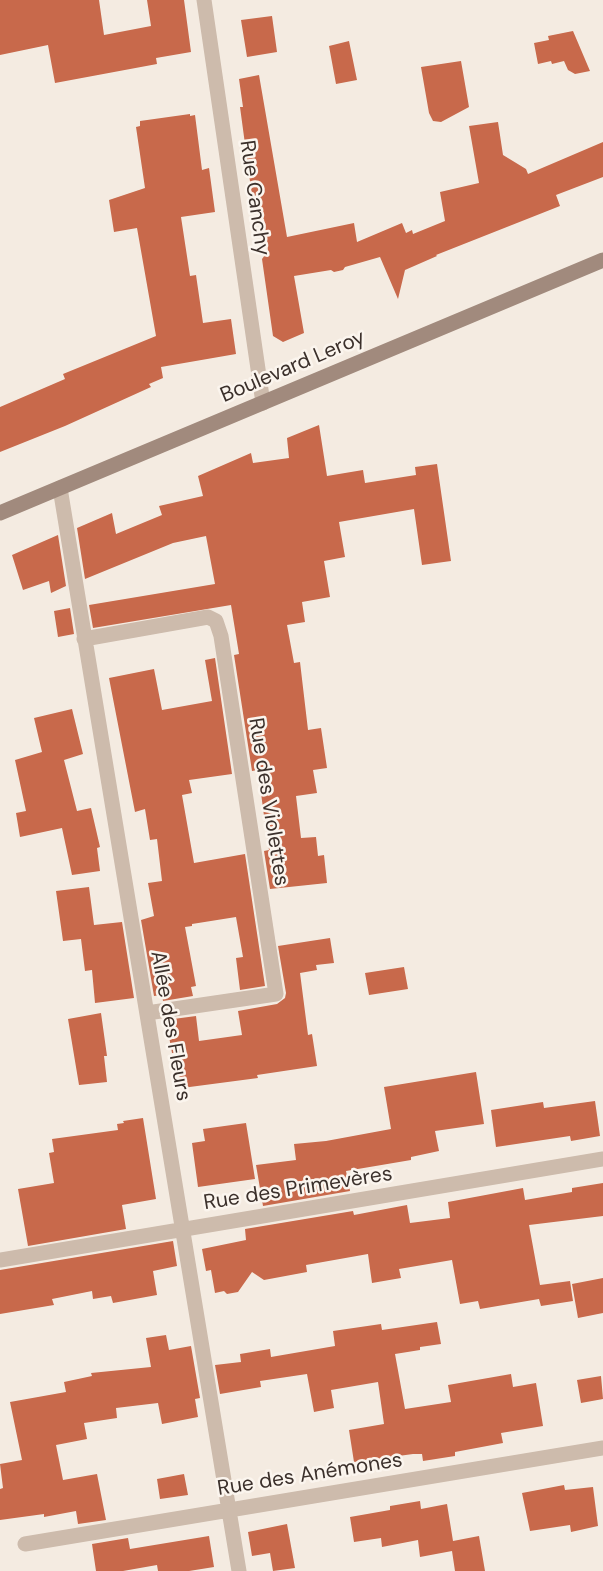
<!DOCTYPE html>
<html>
<head>
<meta charset="utf-8">
<style>
	body { margin:0 }
	canvas { display:block; background:#f4ebe1 }
</style>
</head>
<body>
<canvas width="603" height="1571"></canvas>
<script>
const ctx = document.querySelector('canvas').getContext('2d');
ctx.lineJoin = 'round';
function fillPath(path, color) { ctx.fillStyle = color; ctx.fill(path, 'evenodd'); }
const poly = rows => new Path2D(rows.map(r => 'M' + r).join(''));
function strokePath(path, color, width, dash) { ctx.strokeStyle = color; ctx.lineWidth = width; ctx.lineCap = dash ? 'butt' : 'round'; ctx.setLineDash(dash || []); ctx.stroke(path); }
function write(font, color, halo, rows, align = 'center') {
  ctx.font = font + ' "DM Sans",sans-serif'; ctx.lineWidth = 5; ctx.setLineDash([]); ctx.textBaseline = 'middle'; ctx.strokeStyle = halo; ctx.fillStyle = color; for (const [text, x, y, turn = 0] of rows) {
    ctx.save(); ctx.translate(x, y); ctx.rotate((+turn || 0) * Math.PI / 180); ctx.textAlign = isNaN(turn) ? turn : align; if (halo) ctx.strokeText(text, 0, 0); ctx.fillText(text, 0, 0); ctx.restore();
  }
}
const building = poly([
	[0,0,99,0,104,35,151,26,147,0,184,0,191,52,156,58,157,64,55,83,48,45,0,55],
	[272,16,277,52,247,57,241,20],
	[573,31,590,71,575,74,568,70,564,61,552,64,551,61,538,64,534,43,549,40,548,36],
	[349,41,357,80,336,84,329,46],
	[461,61,469,107,441,122,433,121,429,113,421,67],
	[259,75,287,237,354,223,357,242,402,223,406,233,412,230,413,234,445,221,440,192,479,183,469,126,498,122,503,155,526,169,528,174,603,142,603,177,556,195,560,206,436,255,437,256,405,270,398,299,380,257,345,267,343,270,334,272,331,270,294,276,304,333,283,342,273,336,262,259,268,251,267,240,264,219,254,211,240,107,243,107,239,79],
	[190,114,190,116,195,115,202,170,209,168,215,212,181,217,190,276,196,275,203,323,231,319,236,354,161,367,163,378,149,384,151,387,65,426,0,452,0,407,65,379,63,374,156,336,137,228,114,232,109,200,145,188,136,127,140,126,140,121],
	[319,425,327,476,363,470,365,483,416,475,415,467,437,464,451,561,422,565,414,509,339,522,345,557,324,561,330,597,302,602,305,622,287,625,294,663,300,662,308,730,321,728,327,768,313,770,317,793,296,796,301,838,316,837,318,856,324,855,327,883,270,889,264,851,269,850,264,816,258,770,252,771,234,655,239,654,231,605,93,628,89,605,215,584,206,536,173,543,85,579,77,528,112,513,116,534,162,515,159,506,203,496,198,476,251,453,253,463,289,458,287,438],
	[58,535,66,586,51,593,49,581,23,590,12,555],
	[70,608,74,634,58,637,54,611],
	[215,658,232,774,189,780,192,793,182,795,194,863,245,854,265,986,240,990,236,958,243,957,236,917,192,924,192,926,185,927,196,986,191,987,193,996,163,1001,162,995,154,996,141,920,154,916,148,883,162,881,157,839,150,840,145,809,135,812,109,678,154,669,162,710,212,701,205,660],
	[72,709,83,754,64,760,77,811,91,808,100,847,97,848,100,871,72,875,62,828,20,837,16,813,26,811,15,760,42,752,34,718],
	[89,887,94,925,122,922,134,998,95,1003,92,970,85,971,81,939,63,941,56,891],
	[330,938,334,963,316,965,317,970,300,973,308,1035,312,1034,317,1066,257,1075,258,1078,182,1088,174,1053,172,1053,166,1020,196,1016,199,1041,242,1035,238,1011,277,1004,285,998,286,993,278,946],
	[404,967,408,989,369,995,365,973],
	[101,1013,107,1056,104,1056,107,1082,79,1085,68,1019],
	[476,1072,484,1124,435,1131,439,1151,411,1157,411,1160,346,1171,350,1191,263,1206,256,1165,296,1160,294,1144,326,1141,391,1129,384,1087],
	[595,1101,600,1136,571,1141,570,1136,496,1147,491,1110,543,1102,544,1108],
	[143,1118,156,1199,122,1205,126,1229,28,1246,18,1189,54,1183,49,1153,54,1152,52,1139,118,1130,117,1124,124,1123,123,1121],
	[246,1123,255,1179,198,1187,192,1143,205,1141,203,1129],
	[603,1183,603,1216,529,1225,540,1285,570,1281,573,1301,541,1306,539,1299,480,1309,478,1301,460,1304,452,1260,399,1269,401,1278,372,1283,368,1254,306,1265,307,1272,264,1280,252,1272,238,1292,227,1294,224,1291,215,1293,211,1270,206,1271,202,1249,246,1240,245,1229,353,1211,354,1215,407,1205,410,1223,450,1218,448,1202,523,1188,525,1200,572,1192,572,1188],
	[173,1241,177,1266,153,1271,157,1295,113,1303,111,1296,93,1299,92,1291,52,1299,54,1305,0,1314,0,1270],
	[603,1278,603,1313,578,1318,572,1284],
	[437,1322,441,1344,420,1347,420,1350,395,1354,405,1409,451,1402,448,1385,511,1374,513,1387,536,1383,543,1426,501,1433,503,1443,455,1452,455,1456,423,1461,422,1454,413,1454,354,1462,349,1430,384,1424,378,1382,331,1390,334,1408,314,1412,307,1374,260,1381,261,1387,220,1394,215,1365,241,1362,240,1354,270,1349,271,1357,335,1346,333,1331,381,1324,382,1330],
	[166,1335,169,1350,191,1346,200,1398,195,1399,198,1417,162,1424,158,1403,116,1408,117,1418,84,1423,87,1439,56,1445,63,1480,97,1474,106,1520,78,1524,76,1511,44,1517,44,1514,0,1520,0,1489,3,1488,0,1464,22,1460,10,1402,66,1392,64,1382,92,1376,91,1373,151,1367,146,1338],
	[601,1376,603,1399,581,1403,577,1380],
	[184,1474,188,1495,160,1499,157,1479],
	[564,1485,565,1490,593,1487,598,1526,571,1532,570,1525,530,1531,522,1493],
	[420,1501,421,1509,447,1504,453,1541,479,1536,485,1571,455,1571,452,1551,420,1557,418,1540,382,1547,381,1538,354,1542,350,1517,390,1510,390,1506],
	[287,1524,295,1568,273,1571,270,1553,252,1556,248,1532],
	[209,1536,214,1567,189,1571,158,1571,157,1565,123,1571,96,1571,92,1544,128,1538,130,1549]
]);
const street = poly([
	[204,0,263,403],
	[60,488,239,1571],
	[84,639,208,617,216,621,221,636,276,994,147,1013],
	[0,1260,603,1159],
	[25,1544,603,1448]
]);
const secondary = poly([
	[0,513,603,260]
]);
const streetNames = [
	["Rue Canchy",254,198,82],
	["Boulevard Leroy",293,367,-23],
	["Rue des Violettes",268,802,81],
	["Allée des Fleurs",170,1026,80],
	["Rue des Primevères",298,1189,-9],
	["Rue des Anémones",310,1475,-9]
];
fillPath(building, '#c8694b');
strokePath(street, '#cdbbac', 15);
strokePath(secondary, '#a18a7d', 15);
write('21px', '#3b302b', '#fbf5ee', streetNames);
</script>
</body>
</html>
